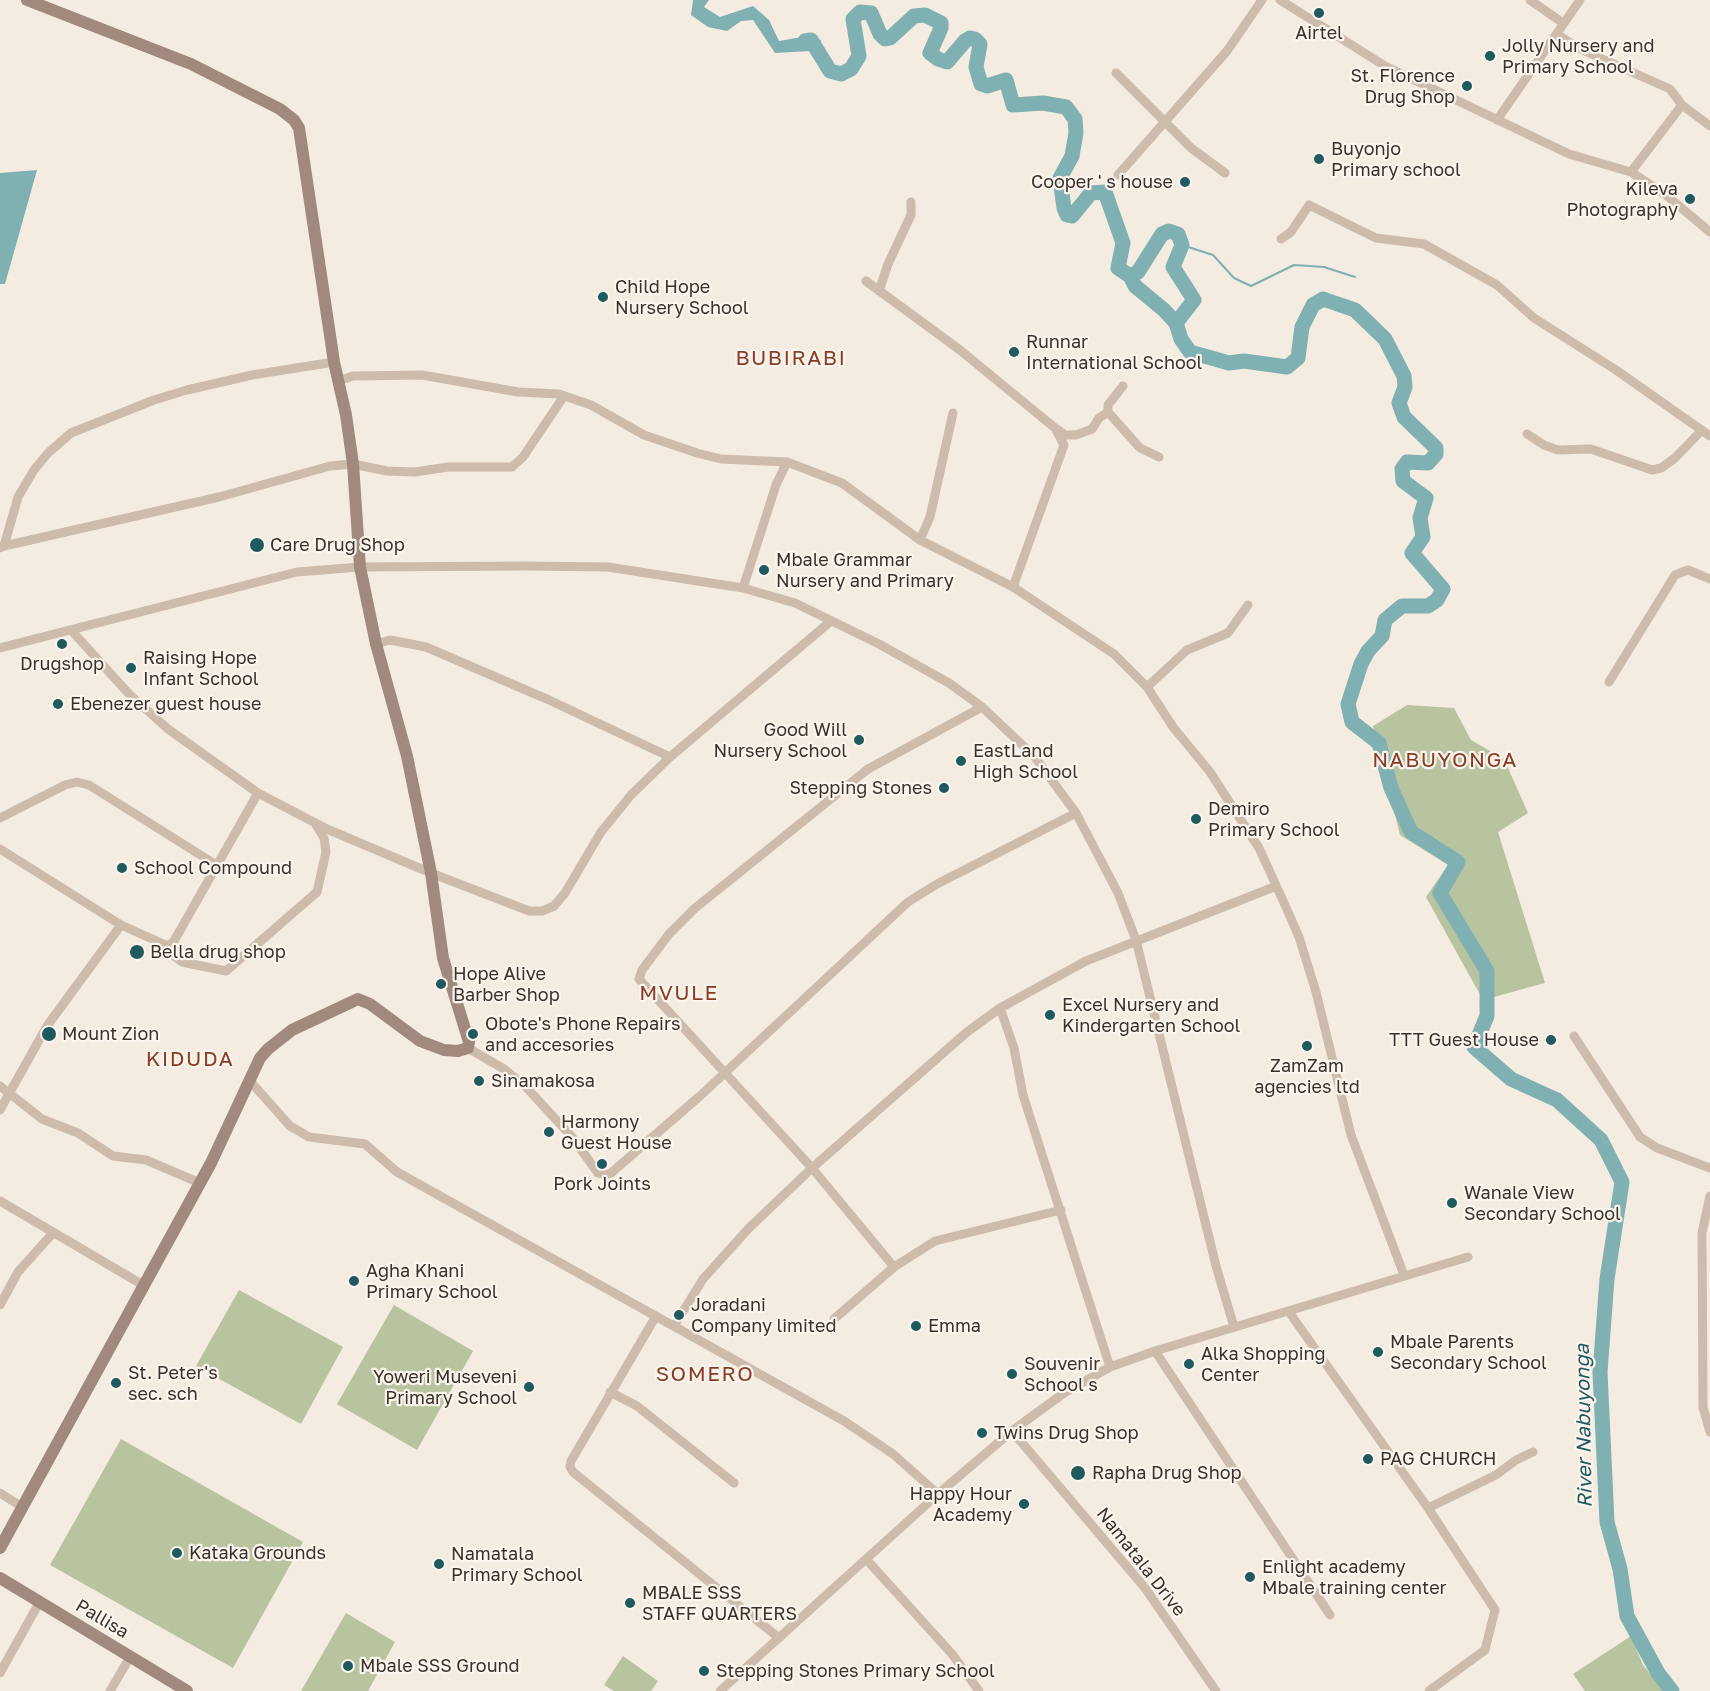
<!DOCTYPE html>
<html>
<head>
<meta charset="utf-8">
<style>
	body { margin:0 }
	canvas { display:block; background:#f4ebe1 }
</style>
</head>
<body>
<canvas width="1710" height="1691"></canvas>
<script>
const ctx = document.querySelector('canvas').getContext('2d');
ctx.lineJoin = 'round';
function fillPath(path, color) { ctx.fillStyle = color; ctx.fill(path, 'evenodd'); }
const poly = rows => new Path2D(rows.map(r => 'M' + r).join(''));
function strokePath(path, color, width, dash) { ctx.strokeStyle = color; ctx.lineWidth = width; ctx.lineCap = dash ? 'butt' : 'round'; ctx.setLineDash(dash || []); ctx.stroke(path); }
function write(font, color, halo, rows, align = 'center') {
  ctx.font = font + ' "Golos Text",sans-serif'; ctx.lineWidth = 4.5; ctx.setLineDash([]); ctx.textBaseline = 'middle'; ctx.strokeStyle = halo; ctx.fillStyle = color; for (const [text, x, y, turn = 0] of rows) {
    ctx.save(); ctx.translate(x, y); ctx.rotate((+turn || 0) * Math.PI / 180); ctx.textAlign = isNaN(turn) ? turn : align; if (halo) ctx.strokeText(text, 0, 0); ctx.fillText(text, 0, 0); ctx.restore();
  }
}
const green = poly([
	[1407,705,1454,708,1471,740,1504,759,1528,813,1498,832,1545,983,1483,1000,1426,897,1448,865,1400,835,1373,726],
	[239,1290,343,1347,301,1424,196,1366],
	[394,1305,473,1351,417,1450,337,1404],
	[121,1439,303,1542,233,1668,50,1565],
	[346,1613,395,1642,368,1691,301,1691],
	[1631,1636,1643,1665,1664,1691,1585,1691,1573,1674],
	[623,1656,658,1681,651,1691,614,1691,604,1685]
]);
const water = poly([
	[693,0,709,0,704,7,720,17,753,6,769,20,779,41,802,37,821,40,821,49,815,57,811,51,775,53,753,20,741,21,727,31,708,27,691,15],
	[37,170,5,284,0,284,0,173]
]);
const stream = poly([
	[1182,245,1213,255,1234,278,1251,286,1294,265,1324,267,1355,277]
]);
const river = poly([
	[805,41,811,40,830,71,841,74,851,69,859,56,853,19,860,12,871,13,880,34,885,39,890,38,914,16,925,15,941,23,941,28,930,53,938,59,947,62,965,41,970,38,975,39,980,44,976,67,981,84,987,86,1006,80,1013,105,1043,103,1066,107,1075,119,1076,133,1072,156,1060,178,1064,208,1067,215,1072,216,1091,193,1105,192,1123,243,1118,268,1130,276,1138,272,1162,234,1169,231,1178,234,1182,245,1173,267,1194,300,1176,323,1181,339,1190,352,1229,363,1244,361,1287,367,1298,358,1302,327,1313,305,1323,299,1355,310,1385,339,1404,376,1405,387,1399,403,1404,417,1436,448,1436,454,1428,463,1407,462,1402,469,1403,481,1426,498,1420,518,1423,537,1412,553,1443,589,1437,600,1428,606,1402,606,1385,620,1382,636,1368,651,1361,664,1348,704,1352,722,1379,743,1391,788,1411,832,1458,862,1440,893,1487,971,1487,1016,1474,1047,1511,1079,1557,1100,1601,1140,1622,1182,1607,1279,1600,1372,1607,1522,1620,1569,1627,1616,1658,1673,1672,1691],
	[1130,276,1135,286,1164,310,1176,323]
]);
const street = poly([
	[1280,0,1385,66,1569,154,1631,172,1666,195,1710,232],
	[1530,0,1563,23],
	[1557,34,1578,48,1670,89,1682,105,1710,126],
	[1116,73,1191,148,1225,173],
	[1497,120,1580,0],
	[1631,172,1682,105],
	[1118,175,1227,51,1262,0],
	[1281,239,1291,232,1309,205,1376,238,1424,244,1497,285,1534,318,1616,370,1710,436],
	[866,281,960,350,1055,428,1064,445,1013,587],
	[879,291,888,264,911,215,911,202],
	[338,381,353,376,422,375,518,392,559,394,591,405,644,435,697,453,721,459,787,462],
	[1108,412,1140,448,1159,457],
	[1057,429,1065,435,1076,435,1092,429,1099,418,1108,412,1108,405,1123,386],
	[1527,434,1544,445,1558,450,1591,449,1652,470,1661,468,1675,458,1701,431],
	[920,540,930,517,953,413],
	[4,546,219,497,330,466,353,464,387,471,415,472,448,467,512,467,523,457,564,396],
	[0,548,4,546,18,497,34,470,48,453,71,433,154,400,187,390,252,375,334,362],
	[743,588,776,485,787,462,842,483,920,540,1013,587,1114,654,1147,687,1173,727,1210,772,1259,848,1285,905,1299,937,1316,992,1351,1135,1404,1275],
	[71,630,129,694,168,729,258,793],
	[376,644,390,640,426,647,549,700,670,757],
	[0,648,297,572,360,567,526,566,608,567,743,588,795,603,879,644,949,683,982,707,1034,756,1076,813,1118,893,1136,940,1216,1266,1234,1327],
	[1609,682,1675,575,1688,570,1710,579],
	[1147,687,1187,650,1228,633,1248,605],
	[0,818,65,785,77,782,89,785,218,866],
	[0,849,121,925,168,946,174,941,258,793,327,829,431,873,529,911,542,911,554,906,565,893,601,832,631,795,670,757,831,621],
	[161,946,182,962,226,971,317,892,326,852,324,838,315,823],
	[1000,1008,1014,1048,1023,1095,1110,1367],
	[1574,1036,1640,1137,1657,1148,1710,1168],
	[468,1048,504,1069,526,1087,572,1137,598,1173,605,1175,611,1173,700,1096,908,902,937,884,1076,813],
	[250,1081,290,1126,309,1137,365,1144,397,1172,844,1421,893,1454,938,1494],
	[0,1086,42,1119,78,1133,113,1156,146,1160,200,1183],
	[0,1110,47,1026,121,925],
	[1710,1196,1702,1233,1703,1407,1710,1432],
	[0,1201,143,1285],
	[894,1267,812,1168,639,979,642,970,669,934,694,909,868,769,982,707],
	[0,1305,18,1272,52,1234],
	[1289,1312,1428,1508,1495,1610,1485,1650,1429,1691],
	[656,1316,571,1461,570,1467,573,1472,779,1638],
	[834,1319,894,1267,935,1241,1061,1210],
	[674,1326,703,1279,749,1228,812,1168,967,1032,1000,1008,1086,961,1274,887],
	[1155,1351,1330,1615],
	[610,1392,637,1406,734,1483],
	[1012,1431,1145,1588,1216,1691],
	[0,1493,22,1507],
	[1428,1508,1496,1475,1516,1460,1533,1452],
	[866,1559,952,1654,979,1691],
	[0,1673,39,1603],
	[110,1691,130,1657],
	[720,1691,938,1494,1012,1431,1064,1393,1110,1367,1155,1351,1468,1257]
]);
const secondary = poly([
	[0,1548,211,1163,260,1058,268,1049,292,1030,358,999,370,1004,420,1041,444,1050,458,1051,468,1048,469,1042,443,958,431,873,407,756,376,644,360,567,353,464,346,415,334,362,299,128,294,120,280,109,191,64,27,0],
	[0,1578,187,1691]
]);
const markers = [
	[1319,13,6,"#1f5a5e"],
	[1490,56,6,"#1f5a5e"],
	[1467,86,6,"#1f5a5e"],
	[1319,159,6,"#1f5a5e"],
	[1185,182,6,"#1f5a5e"],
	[1690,199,6,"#1f5a5e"],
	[603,297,6,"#1f5a5e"],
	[1014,352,6,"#1f5a5e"],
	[257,545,8,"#1f5a5e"],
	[764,570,6,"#1f5a5e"],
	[62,644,6,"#1f5a5e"],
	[131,668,6,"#1f5a5e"],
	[58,704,6,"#1f5a5e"],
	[859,740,6,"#1f5a5e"],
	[961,761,6,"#1f5a5e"],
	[944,788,6,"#1f5a5e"],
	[1196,819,6,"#1f5a5e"],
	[122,868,6,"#1f5a5e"],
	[137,952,8,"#1f5a5e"],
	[441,984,6,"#1f5a5e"],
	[1050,1015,6,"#1f5a5e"],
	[49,1034,8,"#1f5a5e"],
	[473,1034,6,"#1f5a5e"],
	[1551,1040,6,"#1f5a5e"],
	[1307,1046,6,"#1f5a5e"],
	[479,1081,6,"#1f5a5e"],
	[549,1132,6,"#1f5a5e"],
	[602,1164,6,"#1f5a5e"],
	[1452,1203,6,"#1f5a5e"],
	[354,1281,6,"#1f5a5e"],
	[679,1315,6,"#1f5a5e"],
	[916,1326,6,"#1f5a5e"],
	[1378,1352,6,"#1f5a5e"],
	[1189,1364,6,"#1f5a5e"],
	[1012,1374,6,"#1f5a5e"],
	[116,1383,6,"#1f5a5e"],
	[529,1387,6,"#1f5a5e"],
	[982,1433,6,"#1f5a5e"],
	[1368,1459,6,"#1f5a5e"],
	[1078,1473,8,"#1f5a5e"],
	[1024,1504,6,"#1f5a5e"],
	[177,1553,6,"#1f5a5e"],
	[439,1564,6,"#1f5a5e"],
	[1250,1577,6,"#1f5a5e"],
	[630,1603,6,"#1f5a5e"],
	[348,1666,6,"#1f5a5e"],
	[704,1671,6,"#1f5a5e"]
];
const poiNames = [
	["Airtel",1319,33,"center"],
	["Jolly Nursery and",1502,46],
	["Primary School",1502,67],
	["St. Florence",1455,76,"right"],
	["Drug Shop",1455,97,"right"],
	["Buyonjo",1331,149],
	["Primary school",1331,170],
	["Cooper ' s house",1173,182,"right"],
	["Kileva",1678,189,"right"],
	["Photography",1678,210,"right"],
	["Child Hope",615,287],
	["Nursery School",615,308],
	["Runnar",1026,342],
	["International School",1026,363],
	["Care Drug Shop",270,545],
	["Mbale Grammar",776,560],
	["Nursery and Primary",776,581],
	["Raising Hope",143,658],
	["Infant School",143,679],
	["Drugshop",62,664,"center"],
	["Ebenezer guest house",70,704],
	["Good Will",847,730,"right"],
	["Nursery School",847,751,"right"],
	["EastLand",973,751],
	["High School",973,772],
	["Stepping Stones",932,788,"right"],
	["Demiro",1208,809],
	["Primary School",1208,830],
	["School Compound",134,868],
	["Bella drug shop",150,952],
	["Hope Alive",453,974],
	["Barber Shop",453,995],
	["Excel Nursery and",1062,1005],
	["Kindergarten School",1062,1026],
	["Obote's Phone Repairs",485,1024],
	["and accesories",485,1045],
	["Mount Zion",62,1034],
	["TTT Guest House",1539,1040,"right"],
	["ZamZam",1307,1066,"center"],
	["agencies ltd",1307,1087,"center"],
	["Sinamakosa",491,1081],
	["Harmony",561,1122],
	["Guest House",561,1143],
	["Pork Joints",602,1184,"center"],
	["Wanale View",1464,1193],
	["Secondary School",1464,1214],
	["Agha Khani",366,1271],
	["Primary School",366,1292],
	["Joradani",691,1305],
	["Company limited",691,1326],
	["Emma",928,1326],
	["Mbale Parents",1390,1342],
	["Secondary School",1390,1363],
	["Alka Shopping",1201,1354],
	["Center",1201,1375],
	["Souvenir",1024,1364],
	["School s",1024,1385],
	["St. Peter's",128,1373],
	["sec. sch",128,1394],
	["Yoweri Museveni",517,1377,"right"],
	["Primary School",517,1398,"right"],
	["Twins Drug Shop",994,1433],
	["PAG CHURCH",1380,1459],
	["Rapha Drug Shop",1092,1473],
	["Happy Hour",1012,1494,"right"],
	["Academy",1012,1515,"right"],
	["Kataka Grounds",189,1553],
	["Namatala",451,1554],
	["Primary School",451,1575],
	["Enlight academy",1262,1567],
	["Mbale training center",1262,1588],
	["MBALE SSS",642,1593],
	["STAFF QUARTERS",642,1614],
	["Mbale SSS Ground",360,1666],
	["Stepping Stones Primary School",716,1671]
];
const streetNames = [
	["Namatala Drive",1141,1562,52],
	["Pallisa",102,1619,31]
];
const waterNames = [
	["River Nabuyonga",1584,1426,-91]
];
const quarterNames = [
	["BUBIRABI",791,358],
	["NABUYONGA",1445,760],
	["MVULE",679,993],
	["KIDUDA",190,1059],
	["SOMERO",705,1374]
];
fillPath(green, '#b8c4a0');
fillPath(water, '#7fb0b2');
strokePath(stream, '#7fb0b2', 2);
strokePath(river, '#7fb0b2', 15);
strokePath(street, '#cdbbac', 9);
strokePath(secondary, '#a18a7d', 12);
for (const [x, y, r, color] of markers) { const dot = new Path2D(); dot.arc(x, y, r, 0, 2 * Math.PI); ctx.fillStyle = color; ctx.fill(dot); strokePath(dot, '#fbf5ee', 2); }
write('18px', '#3b302b', '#fbf5ee', poiNames, 'left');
write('18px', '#3b302b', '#fbf5ee', streetNames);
write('italic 20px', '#1f5a5e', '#fbf5ee', waterNames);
ctx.letterSpacing = '1.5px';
write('21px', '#8c3b22', '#fbf5ee', quarterNames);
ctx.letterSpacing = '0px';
</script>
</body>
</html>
